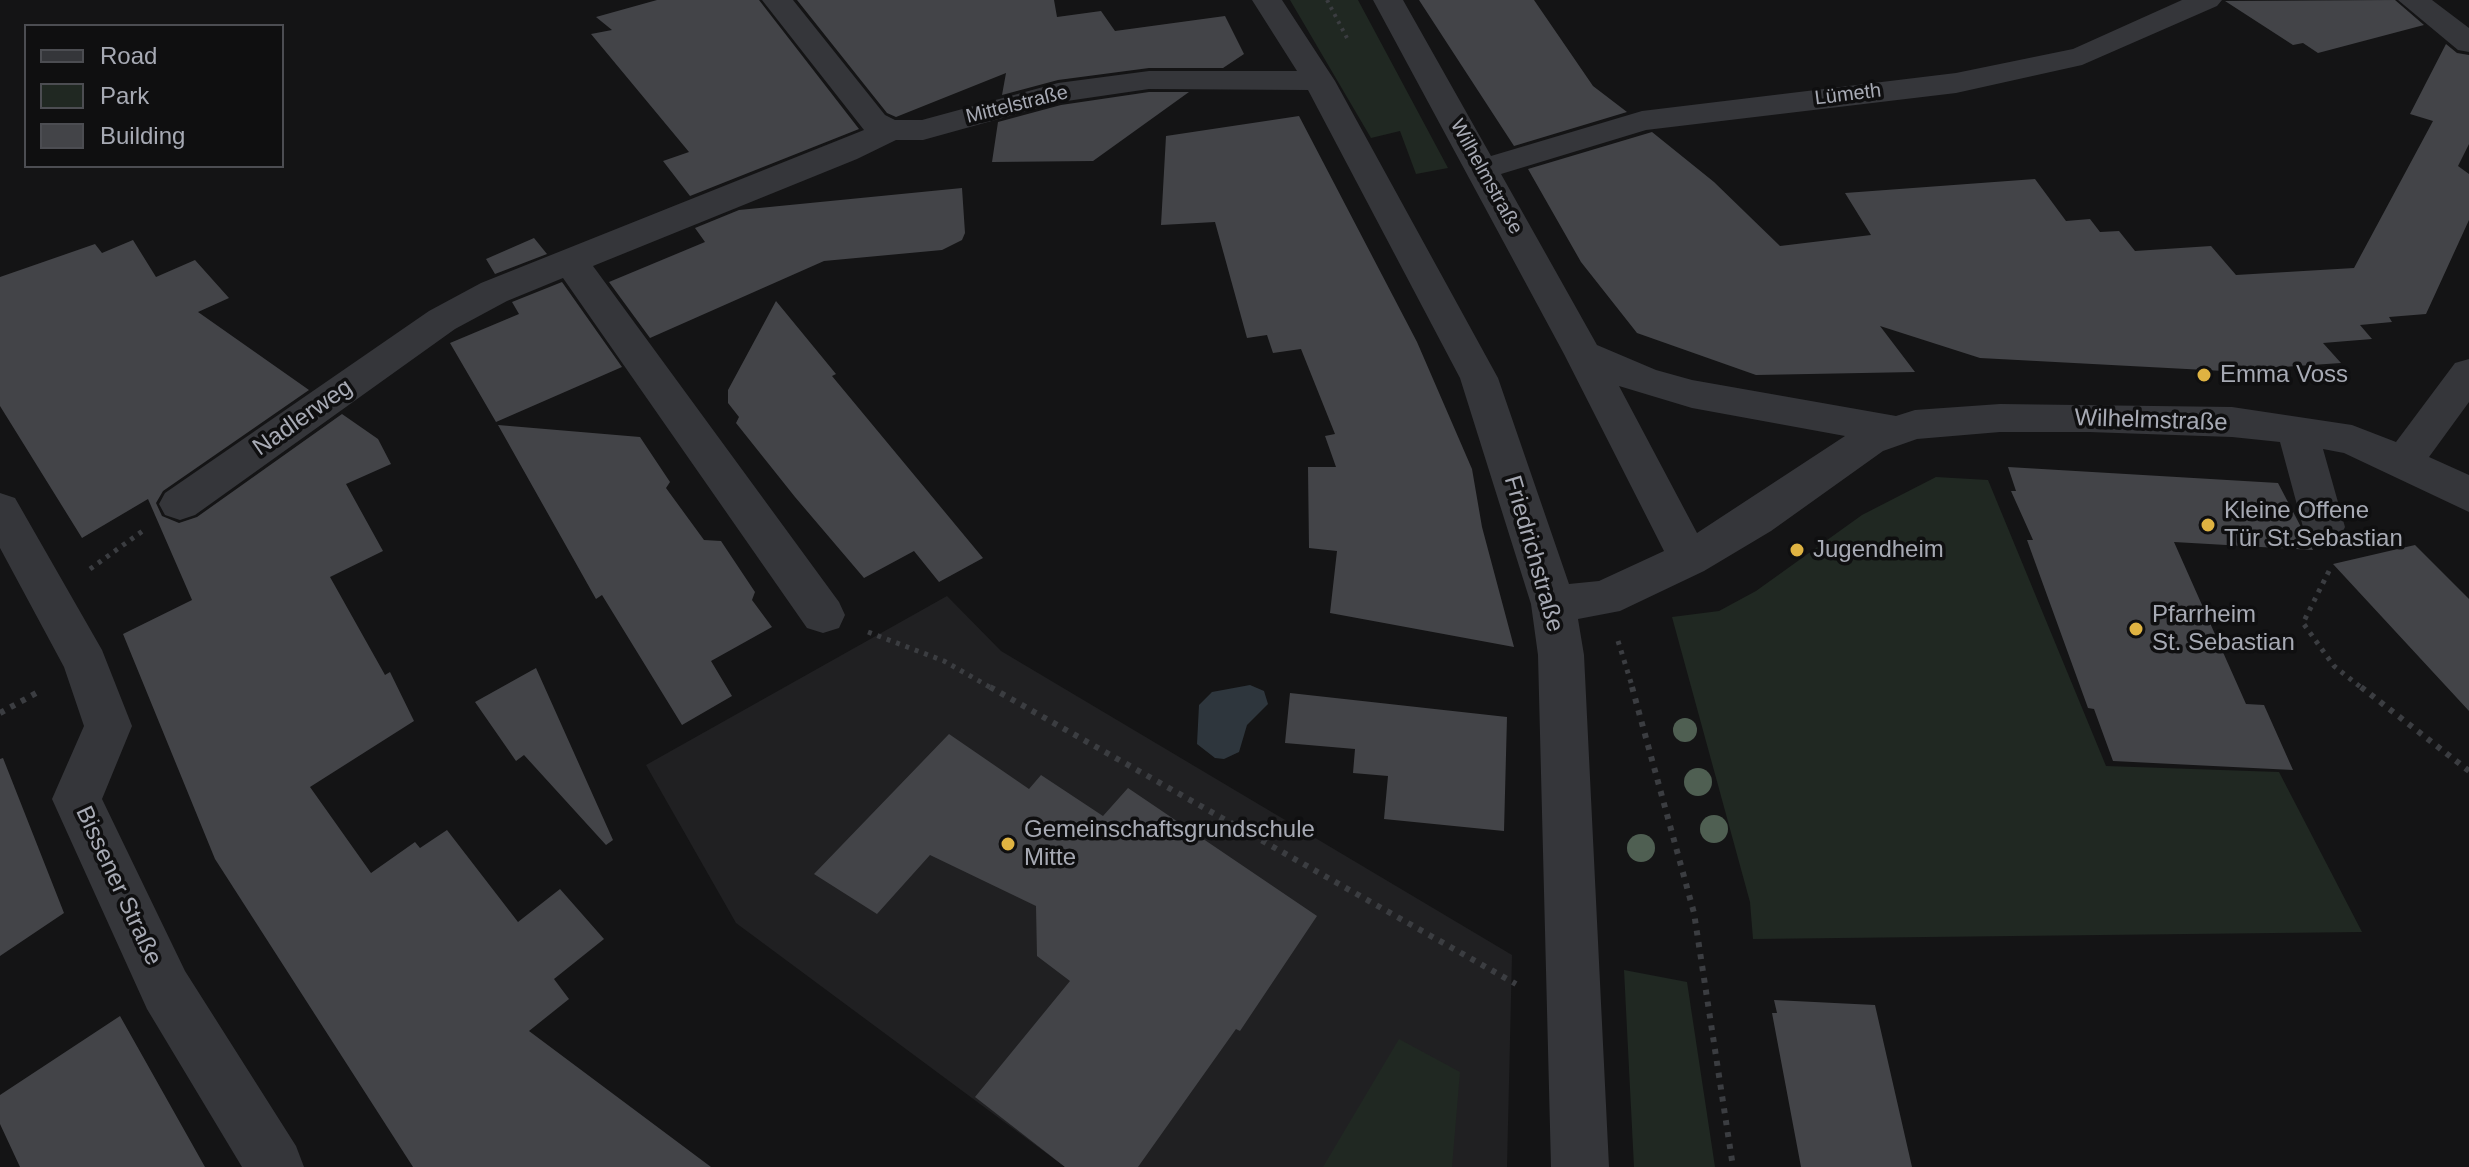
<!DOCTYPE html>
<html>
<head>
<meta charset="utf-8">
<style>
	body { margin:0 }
	#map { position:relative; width:2469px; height:1167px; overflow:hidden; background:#141415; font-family:Arial,sans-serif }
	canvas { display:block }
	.legend { position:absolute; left:24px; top:24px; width:260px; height:144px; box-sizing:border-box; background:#0f0f10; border:2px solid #4c4d52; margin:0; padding:10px 14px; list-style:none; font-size:24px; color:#a7aab4 }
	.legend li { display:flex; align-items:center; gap:16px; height:40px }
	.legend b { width:40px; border:2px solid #4c4d52 }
</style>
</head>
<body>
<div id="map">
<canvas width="2469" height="1167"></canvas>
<ul class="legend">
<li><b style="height:10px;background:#35363a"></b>Road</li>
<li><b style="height:22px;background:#202822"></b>Park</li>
<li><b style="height:22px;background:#434448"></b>Building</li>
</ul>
</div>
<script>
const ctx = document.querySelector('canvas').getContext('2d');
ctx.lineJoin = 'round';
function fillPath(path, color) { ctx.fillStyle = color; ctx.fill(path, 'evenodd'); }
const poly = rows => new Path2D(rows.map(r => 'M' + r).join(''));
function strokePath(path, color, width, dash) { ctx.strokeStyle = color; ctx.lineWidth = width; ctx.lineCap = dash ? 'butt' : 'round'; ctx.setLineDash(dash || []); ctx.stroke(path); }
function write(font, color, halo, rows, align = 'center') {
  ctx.font = font + ' Arial,sans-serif'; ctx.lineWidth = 7; ctx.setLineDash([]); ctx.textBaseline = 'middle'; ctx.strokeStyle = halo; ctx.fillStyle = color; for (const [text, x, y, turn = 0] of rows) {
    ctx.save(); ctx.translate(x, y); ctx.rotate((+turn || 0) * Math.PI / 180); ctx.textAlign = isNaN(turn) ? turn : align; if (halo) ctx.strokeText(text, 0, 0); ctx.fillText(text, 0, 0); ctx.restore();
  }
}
const built = poly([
	[947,596,1001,651,1512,955,1507,1167,1065,1167,736,923,646,765]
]);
const green = poly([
	[1290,0,1358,0,1448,168,1416,174,1400,131,1371,138],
	[1936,477,1988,480,2106,766,2279,772,2362,932,1753,939,1750,902,1672,617,1719,611,1756,591,1862,515],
	[1624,970,1687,982,1715,1167,1634,1167],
	[1399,1039,1460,1072,1452,1167,1323,1167]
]);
const water = poly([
	[1250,685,1264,691,1268,704,1247,725,1239,752,1224,759,1215,758,1197,744,1199,705,1212,692]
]);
const building = poly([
	[657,0,759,0,859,129,690,196,663,161,689,152,591,34,612,30,596,17],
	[797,0,1054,0,1057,17,1101,11,1115,31,1225,16,1244,54,1223,68,1149,68,1058,80,1002,95,1006,73,896,117,887,113],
	[1419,0,1534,0,1593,86,1627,112,1514,146],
	[2395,0,2424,25,2318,53,2303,43,2293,45,2225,1],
	[2446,44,2457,53,2469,55,2469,144,2458,166,2469,174,2469,220,2426,314,2389,317,2392,322,2360,325,2372,339,2323,343,2341,363,2224,371,1980,358,1880,326,1915,372,1756,375,1637,333,1581,262,1528,169,1652,132,1714,182,1780,246,1871,235,1845,193,2035,179,2066,221,2090,219,2100,232,2119,231,2135,251,2211,246,2236,275,2354,268,2433,121,2410,114],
	[1149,92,1189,92,1093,161,992,162,998,122,1061,105],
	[1299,116,1417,342,1472,469,1482,527,1514,647,1330,613,1337,551,1309,548,1308,467,1336,467,1325,436,1335,434,1301,349,1273,353,1267,335,1247,338,1215,222,1161,225,1166,136],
	[962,188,965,233,962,240,942,250,824,261,650,338,609,282,705,242,695,228,739,210],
	[534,238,547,254,495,274,486,259],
	[133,240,156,277,195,260,229,298,198,312,309,390,163,491,156,503,162,516,179,523,197,517,342,414,378,439,391,464,346,484,383,551,330,577,385,675,390,672,414,721,310,787,371,873,415,842,420,848,447,830,518,922,560,889,604,939,554,979,569,999,529,1031,711,1167,413,1167,215,859,123,634,192,600,148,499,82,538,0,406,0,277,95,244,102,253],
	[562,282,622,367,496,422,450,343,519,314,512,302],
	[776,301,836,374,832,376,983,558,939,582,914,551,864,578,795,497,736,423,739,417,728,403,728,390],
	[498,425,640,437,670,482,666,488,704,540,721,541,755,592,752,600,772,627,711,661,732,696,682,725,602,595,596,599],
	[2008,467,2278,483,2313,550,2174,542,2246,704,2264,705,2293,770,2113,761,2094,709,2088,708,2027,540,2033,540,2011,491,2016,491],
	[2415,545,2469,599,2469,711,2333,564],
	[536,668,613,840,606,845,524,755,516,761,475,702],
	[1290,693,1507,717,1504,831,1384,819,1388,776,1353,773,1355,749,1285,743],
	[949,734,1029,789,1041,775,1103,816,1128,788,1317,916,1240,1031,1236,1029,1138,1167,1065,1167,975,1097,1070,981,1037,956,1036,906,930,855,877,914,814,874],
	[3,758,64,913,0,956,0,759],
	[1774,1000,1875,1005,1912,1167,1801,1167,1772,1013,1777,1013],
	[120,1016,205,1167,20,1167,0,1124,0,1095]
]);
const pathFar2 = poly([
	[1327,0,1347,38]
]);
const pathFar1 = poly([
	[90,569,144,530],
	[2329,571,2303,623,2334,666,2363,689],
	[868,632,944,661,993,689],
	[1618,641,1633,689]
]);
const path = poly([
	[990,687,1516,984],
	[1632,687,1694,913,1733,1167],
	[2361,687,2469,771],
	[0,713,40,691]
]);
const minor = poly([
	[762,0,793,0,885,115,895,120,922,120,1058,83,1149,71,1297,71,1252,0,1282,0,1335,81,1498,378,1569,584,1599,581,1664,551,1564,354,1373,0,1403,0,1491,156,1642,111,1956,73,2073,49,2182,0,2222,0,2217,6,2082,65,1956,93,1646,130,1501,174,1597,345,1656,370,1692,380,1896,416,1915,410,2000,404,2232,407,2352,425,2396,442,2455,363,2469,359,2469,402,2429,457,2469,475,2469,512,2344,453,2323,449,2345,527,2339,539,2324,543,2309,539,2303,527,2280,442,2232,437,2089,432,2000,432,1917,439,1883,451,1771,531,1704,571,1620,611,1578,619,1584,655,1609,1167,1551,1167,1538,655,1531,604,1460,378,1308,90,1149,89,1060,102,923,140,896,140,857,159,593,266,839,602,845,615,839,628,823,633,807,628,563,278,507,301,455,329,195,515,180,520,165,515,159,504,165,493,429,311,481,283,864,130,762,0],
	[1619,386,1692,408,1845,436,1697,533,1619,386],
	[2398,0,2432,0,2469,28,2469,52,2458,50,2398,0],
	[0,493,15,498,102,650,132,726,102,799,185,971,296,1146,304,1167,242,1167,147,1009,52,799,84,726,64,667,0,548,0,493]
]);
const trees = [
	[1685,730,12],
	[1698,782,14],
	[1714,829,14],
	[1641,848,14]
];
const markers = [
	[2204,375,8,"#dfb342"],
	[2208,525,8,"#dfb342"],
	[1797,550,8,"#dfb342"],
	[2136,629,8,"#dfb342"],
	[1008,844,8,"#dfb342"]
];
const farStreetnames = [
	["Lümeth",1848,95,-7],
	["Mittelstraße",1017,105,-14],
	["Wilhelmstraße",1486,177,61]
];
const poiNames = [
	["Emma Voss",2220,375],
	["Kleine Offene",2224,511],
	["Tür St.Sebastian",2224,539],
	["Jugendheim",1813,550],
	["Pfarrheim",2152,615],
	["St. Sebastian",2152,643],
	["Gemeinschaftsgrundschule",1024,830],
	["Mitte",1024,858]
];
const streetNames = [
	["Nadlerweg",303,418,-35],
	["Wilhelmstraße",2151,421,2],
	["Friedrichstraße",1533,554,74],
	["Bissener Straße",118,886,65]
];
fillPath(built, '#202022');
fillPath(green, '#202822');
fillPath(water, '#2e363d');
fillPath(building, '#434448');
strokePath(pathFar2, '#3b3d41', 4, [3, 5]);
strokePath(pathFar1, '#3b3d41', 5, [4, 6]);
strokePath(path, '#3b3d41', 6, [5, 7]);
fillPath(minor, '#35363a');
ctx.fillStyle = '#4f5f52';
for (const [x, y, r] of trees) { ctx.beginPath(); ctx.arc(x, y, r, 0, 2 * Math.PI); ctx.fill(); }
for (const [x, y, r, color] of markers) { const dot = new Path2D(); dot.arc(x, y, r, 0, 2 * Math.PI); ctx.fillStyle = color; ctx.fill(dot); strokePath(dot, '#0f0f10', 3); }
write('20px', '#a7aab4', '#0f0f10', farStreetnames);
write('24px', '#a7aab4', '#0f0f10', poiNames, 'left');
write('24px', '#a7aab4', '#0f0f10', streetNames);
</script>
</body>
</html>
